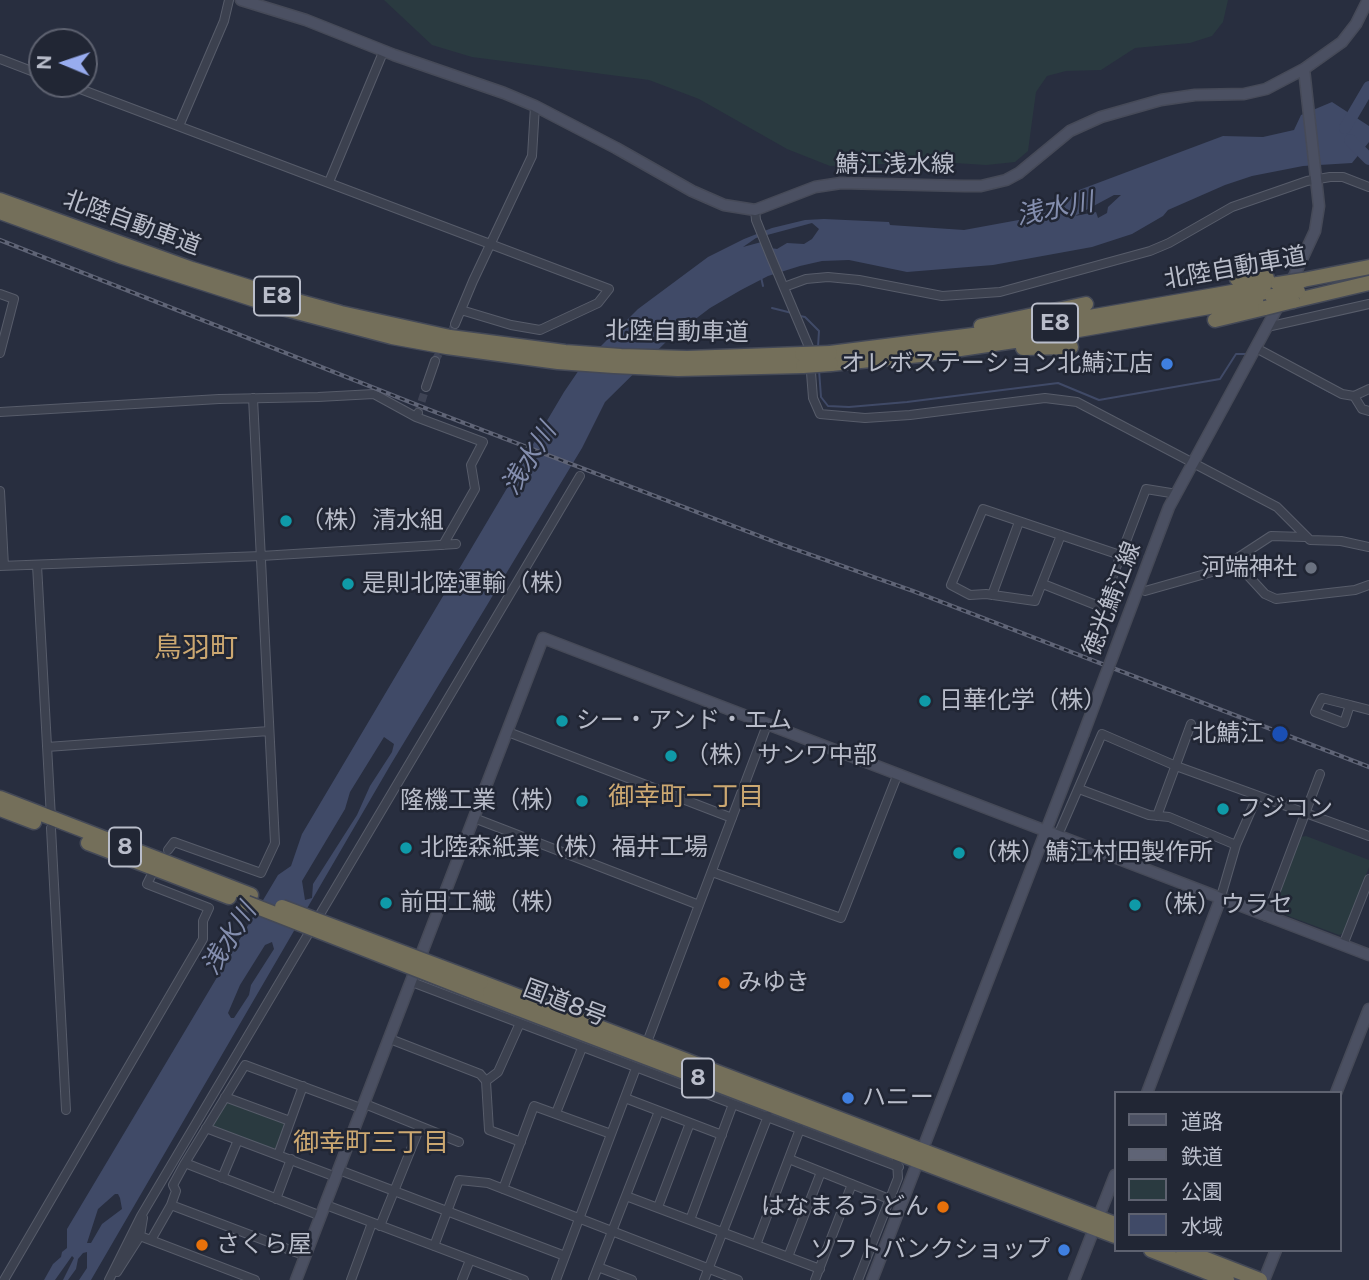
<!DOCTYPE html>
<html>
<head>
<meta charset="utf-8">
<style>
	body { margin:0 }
	#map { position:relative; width:1369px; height:1280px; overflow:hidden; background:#282e3f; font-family:"Public Sans","Noto Sans JP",sans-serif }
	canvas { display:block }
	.legend { position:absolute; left:1114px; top:1091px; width:228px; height:161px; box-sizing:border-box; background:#212634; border:2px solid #5e6270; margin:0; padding:9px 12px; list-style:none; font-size:21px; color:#b9bdca }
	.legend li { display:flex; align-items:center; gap:14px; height:35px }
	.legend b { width:35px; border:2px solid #5e6270 }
	.north { position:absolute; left:28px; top:28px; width:70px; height:70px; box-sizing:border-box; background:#212634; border:2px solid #5e6270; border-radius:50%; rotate:272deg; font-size:19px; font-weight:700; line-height:28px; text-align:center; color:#b9bdca }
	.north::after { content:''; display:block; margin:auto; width:24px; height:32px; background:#98acef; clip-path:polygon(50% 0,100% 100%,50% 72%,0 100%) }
</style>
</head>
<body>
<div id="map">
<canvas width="1369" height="1280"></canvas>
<ul class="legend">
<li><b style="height:9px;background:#4b5062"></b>道路</li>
<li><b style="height:9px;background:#5f6476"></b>鉄道</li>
<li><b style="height:19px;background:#2a3a40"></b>公園</li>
<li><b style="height:19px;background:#404a67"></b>水域</li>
</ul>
<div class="north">N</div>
</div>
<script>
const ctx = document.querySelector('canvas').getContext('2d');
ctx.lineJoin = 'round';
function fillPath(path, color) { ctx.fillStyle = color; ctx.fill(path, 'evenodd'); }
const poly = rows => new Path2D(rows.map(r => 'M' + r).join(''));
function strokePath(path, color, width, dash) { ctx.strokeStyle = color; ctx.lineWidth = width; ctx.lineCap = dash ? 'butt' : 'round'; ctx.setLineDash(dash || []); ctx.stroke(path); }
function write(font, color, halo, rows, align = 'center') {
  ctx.font = font + ' "Public Sans","Noto Sans JP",sans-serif'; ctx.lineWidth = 5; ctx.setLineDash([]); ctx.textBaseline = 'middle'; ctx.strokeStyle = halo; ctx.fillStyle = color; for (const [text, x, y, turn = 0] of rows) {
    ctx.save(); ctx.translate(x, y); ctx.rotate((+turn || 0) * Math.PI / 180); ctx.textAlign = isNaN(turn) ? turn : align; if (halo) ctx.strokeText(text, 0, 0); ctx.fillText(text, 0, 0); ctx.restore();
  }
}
const green = poly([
	[384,0,1228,0,1223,22,1212,36,1190,43,1135,48,1101,70,1066,71,1047,76,1036,92,1028,151,1015,162,986,165,939,162,830,166,787,149,699,99,649,80,472,57,432,45],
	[1306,836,1369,860,1369,867,1344,933,1339,935,1275,911,1273,906,1300,837],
	[227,1100,287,1122,277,1152,214,1129,212,1125]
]);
const water = poly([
	[1332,102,1369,126,1369,142,1352,163,1303,166,1252,176,1225,185,1168,210,1163,216,1132,234,1092,247,993,265,907,272,849,260,822,261,800,266,768,276,741,290,710,308,669,339,605,402,582,448,391,764,91,1280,79,1280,87,1268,87,1252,83,1253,78,1259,76,1269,68,1280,63,1280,74,1258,72,1256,55,1280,44,1280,53,1264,61,1257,62,1252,67,1248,67,1229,278,875,291,866,302,834,564,392,583,364,638,309,708,257,744,239,772,228,805,220,824,219,889,222,890,225,964,230,1035,217,1062,205,1079,190,1223,136,1263,137,1294,130,1301,115],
	[1114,195,1121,195,1108,207,1107,213,1098,218,1096,212,1075,216],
	[812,223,819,229,812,239,804,244,787,243,777,249,771,248,765,241,743,247,756,238],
	[384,737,394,744,392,752,370,786,357,815,313,884,312,898,305,900,302,881,345,809,350,792],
	[272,942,274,949,251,985,249,995,234,1018,231,1018,228,1013,240,985,265,945],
	[115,1194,118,1194,120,1198,122,1209,102,1224,91,1243,87,1243,98,1209]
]);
const stream = poly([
	[761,277,763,286],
	[772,308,792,313],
	[800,316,805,317,819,331,818,347],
	[819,370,821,397,828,406,849,407,907,402,1058,383,1099,400,1220,379,1236,354,1248,354],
	[1313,383,1330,392]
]);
const river = poly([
	[1345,128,1369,87],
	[1350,140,1369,159]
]);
const streetTunnel = poly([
	[435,361,455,324],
	[418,413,426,387]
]);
const street = poly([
	[0,59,42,75],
	[67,84,609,289,598,303,540,330,511,325,461,310],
	[179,126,224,21,229,0],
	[329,182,384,50],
	[755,210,756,220,771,257,809,347,813,398,820,414,865,418,910,415,1045,398,1077,402,1277,507,1310,540,1341,541,1369,547],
	[784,287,806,279,828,277,859,280,942,296,1000,292,1150,251,1169,243,1232,207,1307,181,1330,177,1343,177,1369,187],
	[0,294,14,299,0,353],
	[455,324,473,281,532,156,535,106],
	[1267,327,1369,304],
	[1256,348,1342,394,1354,396,1362,409,1369,411],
	[426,387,435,361],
	[1354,396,1369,389],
	[0,412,219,399,318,397,374,394,416,417,418,413],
	[416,417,483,442,471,465,475,489,443,545],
	[0,491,4,566],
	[1061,535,1035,601,986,594,970,595,951,585,983,509,1120,555],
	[37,565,51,818],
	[1226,565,1242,569,1265,594,1276,599,1355,590,1369,585],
	[0,566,261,556,456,544],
	[1043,584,1101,607,1146,489,1177,494],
	[1145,591,1219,570,1271,536,1305,537],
	[992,595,1019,522],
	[1350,705,1322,698,1315,712,1344,723,1350,705,1369,710],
	[508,732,732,818],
	[47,747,269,731],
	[1079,789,1149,815,1169,817,1236,845],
	[1157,816,1191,724],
	[474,818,699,905],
	[51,828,66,1110],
	[1058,835,1102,734,1176,766,1369,836],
	[168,850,174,842,261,873,275,843,253,398],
	[712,872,841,918,897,776],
	[1220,900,1236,845,1257,797],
	[1266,917,1320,774],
	[1343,945,1369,879],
	[412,982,899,1167],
	[390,1039,480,1074,486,1081,489,1130,521,1142],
	[646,1045,767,725],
	[486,1081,498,1072,520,1023],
	[225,1097,290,1121],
	[625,1098,722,1135],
	[365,1104,459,1142],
	[556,1113,582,1048],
	[206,1128,336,1177],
	[278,1155,303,1086],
	[789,1159,889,1199],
	[185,1163,321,1216],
	[339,1170,565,1256],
	[222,1178,238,1140],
	[503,1189,534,1106,611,1134],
	[626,1196,820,1269],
	[276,1199,291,1159],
	[773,1201,805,1213],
	[171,1205,306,1256],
	[326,1205,524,1280],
	[658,1207,690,1123],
	[690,1220,733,1104],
	[380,1226,420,1127],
	[140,1236,255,1280],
	[151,1240,171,1205,176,1191,173,1185,185,1163,245,1065,363,1109],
	[756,1245,800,1129],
	[434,1246,459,1180,488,1183,738,1280],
	[788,1257,821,1172],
	[598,1267,632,1280],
	[117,1272,140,1236,143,1218],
	[4,1280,203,939,203,921,209,908,147,884,151,876],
	[109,1280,141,1216,580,476],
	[351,1280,372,1223],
	[462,1280,470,1260],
	[556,1280,636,1068],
	[593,1280,659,1111],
	[704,1280,768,1116],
	[815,1280,852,1184],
	[858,1280,898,1178,897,1161]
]);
const secondary = poly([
	[241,0,306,20,394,55,504,93,535,106,616,148,692,191,724,205,755,210,815,187,841,183,964,186,981,186,1006,180,1019,173,1070,131,1101,117,1161,100,1195,95,1244,94,1266,89,1304,69,1342,42,1356,24,1368,0],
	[1289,287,1315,231,1319,206,1304,69],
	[1150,557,1169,507,1281,301],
	[1147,1093,1220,900],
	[1336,1093,1369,1009],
	[296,1280,543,638,1369,955],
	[872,1280,1083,735],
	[1074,1280,1115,1175],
	[1264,1280,1276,1250]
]);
const highway = poly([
	[0,200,192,269,275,295,341,313,450,337,565,352,621,356,687,358,802,354],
	[0,212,120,256,274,306,392,337,447,347,558,362,614,366,678,369,803,366],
	[1237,279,1267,278],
	[1303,280,1369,267],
	[1293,301,1369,283],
	[1215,320,1265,308],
	[981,326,1086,304],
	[1023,348,1071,347],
	[830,353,1021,329,1278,284],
	[831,364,920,355,1021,340,1272,296],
	[0,798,251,895],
	[0,809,34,822],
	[88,843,229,897],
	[481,982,1115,1224],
	[477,993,1115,1236],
	[1151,1250,1227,1280],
	[1183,1250,1260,1280]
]);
const rail = poly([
	[0,240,430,410,783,545,913,591,1369,767]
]);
const secondaryBridge = poly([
	[1083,735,1150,557]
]);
const highwayBridge = poly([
	[1278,284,1303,280],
	[1272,296,1298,291],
	[1265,308,1293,301],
	[802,354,830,353],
	[803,366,831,364],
	[247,903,477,993],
	[282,907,481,982]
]);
const markers = [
	[1167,364,7,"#3f7fe0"],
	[286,521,7,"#0f9aa8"],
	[1311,568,7,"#6b7280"],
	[348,584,7,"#0f9aa8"],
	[925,701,7,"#0f9aa8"],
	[562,721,7,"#0f9aa8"],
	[1280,734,9,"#1a4fb4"],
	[671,756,7,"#0f9aa8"],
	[582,801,7,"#0f9aa8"],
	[1223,809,7,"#0f9aa8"],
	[406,848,7,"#0f9aa8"],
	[959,853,7,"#0f9aa8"],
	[386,903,7,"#0f9aa8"],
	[1135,905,7,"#0f9aa8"],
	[724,983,7,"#e8710a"],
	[848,1098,7,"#3f7fe0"],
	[943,1207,7,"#e8710a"],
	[202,1245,7,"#e8710a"],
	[1064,1250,7,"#3f7fe0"]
];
const shields = [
	[277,296,46],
	[1055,323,46],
	[125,847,32],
	[698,1078,32]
];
const shieldNames = [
	["E8",277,296],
	["E8",1055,323],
	["8",125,847],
	["8",698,1078]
];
const streetNames = [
	["鯖江浅水線",895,165],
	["北陸自動車道",132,223,20],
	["北陸自動車道",1235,268,-10],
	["北陸自動車道",677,332,1],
	["徳光鯖江線",1112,599,-69],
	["国道8号",565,1003,21]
];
const poiNames = [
	["オレボステーション北鯖江店",1153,364,"right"],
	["（株）清水組",300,521],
	["河端神社",1297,568,"right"],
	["是則北陸運輸（株）",362,584],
	["日華化学（株）",939,701],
	["シー・アンド・エム",576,721],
	["北鯖江",1264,734,"right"],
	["（株）サンワ中部",685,756],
	["隆機工業（株）",568,801,"right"],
	["フジコン",1237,809],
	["北陸森紙業（株）福井工場",420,848],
	["（株）鯖江村田製作所",973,853],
	["前田工繊（株）",400,903],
	["（株）ウラセ",1149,905],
	["みゆき",738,983],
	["ハニー",862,1098],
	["はなまるうどん",929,1207,"right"],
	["さくら屋",216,1245],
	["ソフトバンクショップ",1050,1250,"right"]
];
const waterNames = [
	["浅水川",1055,209,-11],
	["浅水川",529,459,-58],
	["浅水川",229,939,-58]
];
const neighbourhoodNames = [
	["御幸町一丁目",686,797],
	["御幸町三丁目",371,1143]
];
const quarterNames = [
	["鳥羽町",196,648]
];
fillPath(green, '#2a3a40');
fillPath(water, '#404a67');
strokePath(stream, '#404a67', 2);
strokePath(river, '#404a67', 12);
strokePath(streetTunnel, '#3e4354', 8, [8, 4]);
strokePath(street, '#575c6a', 10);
strokePath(secondary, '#464a58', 13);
strokePath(highway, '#444957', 17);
strokePath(street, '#3c414f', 8);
strokePath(secondary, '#4b5062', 10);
strokePath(highway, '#746f5a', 14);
strokePath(rail, '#5f6476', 4.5);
strokePath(rail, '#212634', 2, [5]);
strokePath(secondaryBridge, '#464a58', 13, []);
strokePath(highwayBridge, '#444957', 17, []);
strokePath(secondaryBridge, '#4b5062', 10);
strokePath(highwayBridge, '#746f5a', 14);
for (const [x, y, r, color] of markers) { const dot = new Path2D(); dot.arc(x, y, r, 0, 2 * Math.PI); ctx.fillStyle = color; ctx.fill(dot); strokePath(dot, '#212634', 2.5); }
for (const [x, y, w] of shields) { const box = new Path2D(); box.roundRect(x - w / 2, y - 19.5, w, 39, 5); ctx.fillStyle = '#212634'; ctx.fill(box); strokePath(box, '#b9bdca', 2); }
write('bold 23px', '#b9bdca', null, shieldNames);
write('24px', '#b9bdca', '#212634', streetNames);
write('24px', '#b9bdca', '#212634', poiNames, 'left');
write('italic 26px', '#848eae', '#212634', waterNames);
write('26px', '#cca871', '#212634', neighbourhoodNames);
write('28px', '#cca871', '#212634', quarterNames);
</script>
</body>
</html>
